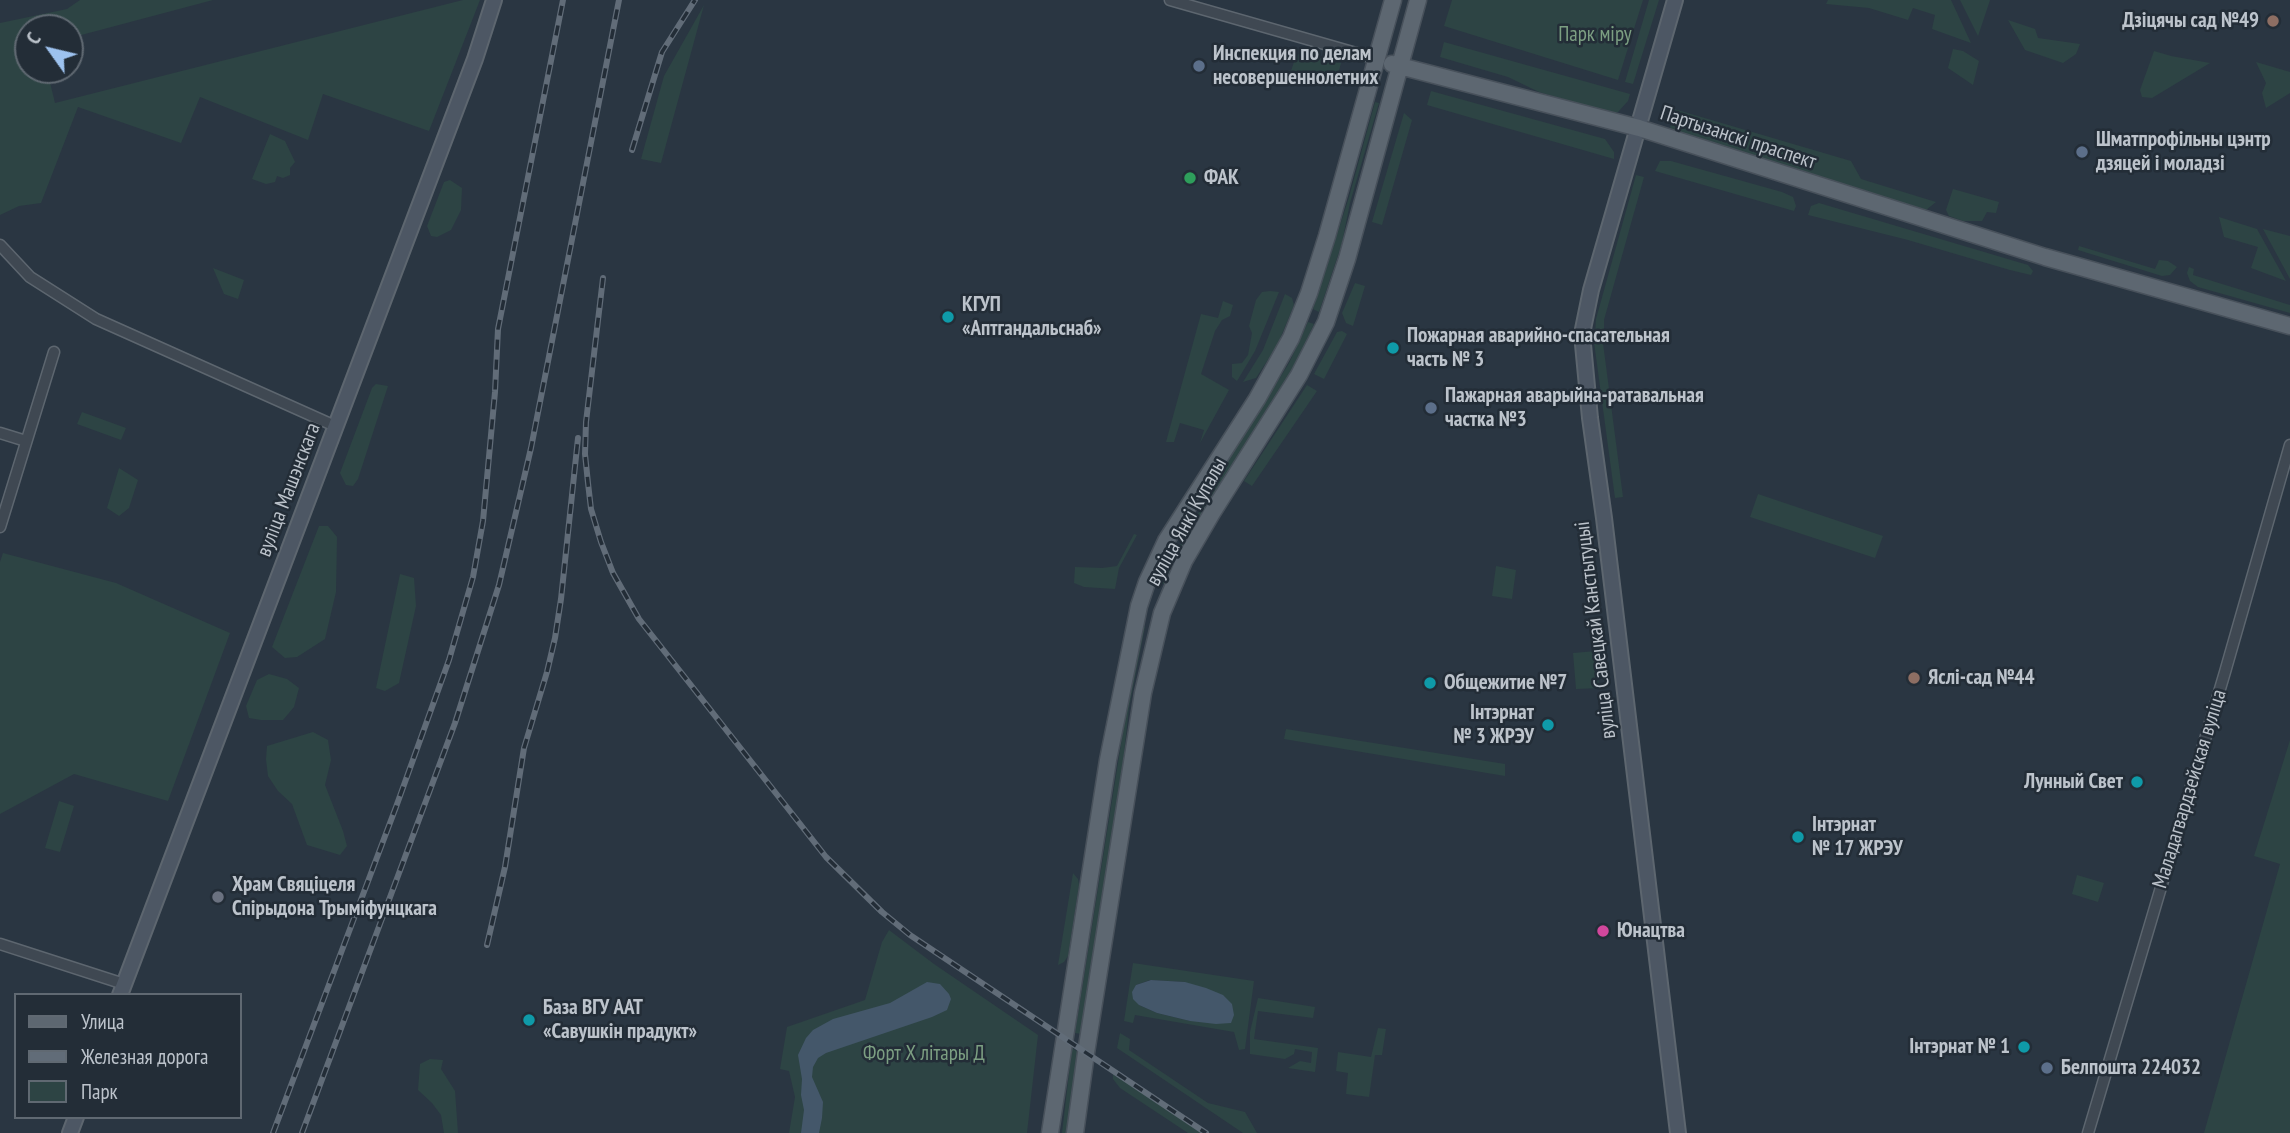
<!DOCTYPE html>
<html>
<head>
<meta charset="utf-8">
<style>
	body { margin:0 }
	#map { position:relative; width:2290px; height:1133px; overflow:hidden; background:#2a3642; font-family:"PT Sans Narrow",sans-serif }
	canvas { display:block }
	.legend { position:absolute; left:14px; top:993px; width:228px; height:126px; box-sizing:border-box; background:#232d37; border:2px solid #606972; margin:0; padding:9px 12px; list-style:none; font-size:21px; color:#bcc3cb }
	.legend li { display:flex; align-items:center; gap:14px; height:35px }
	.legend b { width:35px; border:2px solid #606972 }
	.north { position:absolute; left:14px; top:14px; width:70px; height:70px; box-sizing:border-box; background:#232d37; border:2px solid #606972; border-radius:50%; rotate:304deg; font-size:19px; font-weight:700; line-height:28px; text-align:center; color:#bcc3cb }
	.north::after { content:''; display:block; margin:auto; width:24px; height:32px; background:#9dc2ef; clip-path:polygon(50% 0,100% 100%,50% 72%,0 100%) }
</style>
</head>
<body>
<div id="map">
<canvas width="2290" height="1133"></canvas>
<ul class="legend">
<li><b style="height:9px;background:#5d6771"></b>Улица</li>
<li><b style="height:9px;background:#616c78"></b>Железная дорога</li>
<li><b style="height:19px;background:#2d4444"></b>Парк</li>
</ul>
<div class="north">С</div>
</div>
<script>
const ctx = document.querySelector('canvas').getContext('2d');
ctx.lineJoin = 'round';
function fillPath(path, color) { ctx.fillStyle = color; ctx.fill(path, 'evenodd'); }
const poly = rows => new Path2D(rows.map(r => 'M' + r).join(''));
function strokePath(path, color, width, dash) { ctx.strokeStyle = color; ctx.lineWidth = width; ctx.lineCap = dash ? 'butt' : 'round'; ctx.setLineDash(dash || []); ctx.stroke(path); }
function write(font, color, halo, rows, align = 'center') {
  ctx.font = font + ' "PT Sans Narrow",sans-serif'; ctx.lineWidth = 5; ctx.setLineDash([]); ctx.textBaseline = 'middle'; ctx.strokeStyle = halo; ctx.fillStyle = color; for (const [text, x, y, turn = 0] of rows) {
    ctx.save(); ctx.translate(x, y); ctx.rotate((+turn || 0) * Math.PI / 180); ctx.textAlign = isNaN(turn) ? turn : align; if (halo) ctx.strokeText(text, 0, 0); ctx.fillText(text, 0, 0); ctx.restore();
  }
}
const green = poly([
	[80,0,213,0,70,38,70,28,28,28,28,70,47,70,55,103,463,0,480,0,429,131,323,94,308,140,200,97,181,143,78,107,41,203,19,206,0,215,0,23,67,9],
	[1452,0,1643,0,1618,80,1444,26],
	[1649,0,1659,0,1633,84,1625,82],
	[1828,0,1951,0,1971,43,1932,29,1935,15,1913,8,1908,20,1869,8,1826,4],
	[1960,0,1990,0,1978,36],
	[704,5,661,163,641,159,664,76],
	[2008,20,2035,29,2038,38,2080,44,2076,54,2063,63,2025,50],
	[1444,42,1630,94,1628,101,1618,112,1610,113,1539,92,1508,77,1440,57],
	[1953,49,1963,51,1979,61,1973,85,1948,68],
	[2154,51,2171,56,2210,63,2152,98,2142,97,2140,90],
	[1300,53,1341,63,1335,86,1290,74,1296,56],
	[2256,62,2290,72,2290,93,2266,108,2262,93,2266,83],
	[1431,91,1605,139,1614,152,1614,159,1427,105],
	[1375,102,1379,103,1350,203,1342,243,1319,312,1313,309,1349,197],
	[1674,109,1851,161,1861,179,1936,202,1926,210,1669,133],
	[1404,113,1412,120,1382,225,1372,222],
	[270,134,285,141,295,162,290,168,290,175,283,178,277,176,275,182,266,184,252,179],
	[1660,161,1671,161,1782,192,1793,197,1796,206,1794,211,1655,171],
	[1636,175,1644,177,1604,320,1604,338,1595,336,1596,319],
	[450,180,462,188,461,210,451,230,437,237,431,236,427,226,444,182],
	[1953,189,1999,202,1996,213,1987,212,1982,221,1963,221,1949,216,1946,210],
	[1819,203,2028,265,2033,271,2031,275,2010,270,1908,240,1808,215,1811,206],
	[2219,217,2257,229,2286,281,2251,268,2258,247,2224,237],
	[2263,229,2290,236,2290,279,2283,266],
	[2079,246,2155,269,2159,260,2168,261,2177,267,2170,275,2162,276,2078,250],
	[2189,267,2194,269,2193,275,2290,305,2290,313,2198,287,2190,281,2187,273],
	[213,268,244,280,238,299,224,294],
	[1355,283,1365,286,1353,326,1346,323,1342,313],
	[1270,291,1279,292,1255,351,1237,381,1232,377,1232,364,1242,363,1248,355,1252,333,1249,326,1256,300,1262,292],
	[1285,294,1292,298,1294,305,1277,346,1256,378,1243,382,1263,350],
	[1223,301,1233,305,1230,316,1222,320,1215,331,1201,374,1229,390,1200,443,1204,430,1180,423,1174,442,1166,442,1201,314,1218,318],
	[1308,322,1314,324,1295,367,1184,543,1165,585,1162,583,1175,554,1234,451,1289,363],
	[1342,331,1347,334,1324,379,1314,374,1337,332],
	[1594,342,1603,343,1623,497,1615,498],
	[376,384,388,386,358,479,353,486,346,485,340,473,372,388],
	[1307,385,1317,391,1252,486,1244,481],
	[82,412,126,428,121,440,77,424],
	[119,468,138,480,129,508,119,516,107,508],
	[1758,494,1883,536,1875,558,1750,517],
	[319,526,328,526,337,537,336,592,325,639,297,657,285,658,272,647],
	[1134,534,1137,535,1119,568,1115,589,1084,587,1074,583,1075,567,1102,568,1117,566],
	[3,553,116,583,230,633,168,801,74,774,0,814,0,562],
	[1496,566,1516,570,1512,599,1492,596],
	[400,574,414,578,416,606,399,683,385,691,376,688],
	[1142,626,1145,627,1129,708,1121,781,1081,1034,1075,1033,1127,706],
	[1596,651,1599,688,1576,689,1573,653],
	[269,674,287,679,299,688,294,707,283,720,261,720,249,718,246,706,257,680],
	[1286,729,1505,764,1505,776,1284,739],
	[313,732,328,740,331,760,325,785,343,831,347,846,340,855,307,845,292,804,278,791,268,776,266,759,267,746],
	[2290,740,2290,1133,2204,1133,2280,864,2254,856],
	[59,801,74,806,60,852,45,848],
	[1073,873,1078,879,1079,885,1068,956,1064,962,1058,965],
	[2077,875,2104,883,2098,902,2072,894],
	[889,930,934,964,1038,1035,1027,1133,789,1133,795,1097,789,1071,780,1069,787,1027,865,1000,882,942],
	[1133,963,1254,981,1245,1049,1239,1050,1234,1032,1135,1015,1133,1023,1124,1021],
	[1150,980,1185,982,1190,1021,1157,1013,1139,1005,1136,985],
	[1258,998,1315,1007,1313,1018,1258,1011,1254,1039,1318,1048,1315,1072,1288,1068,1300,1061,1311,1063,1312,1052,1295,1049,1294,1054,1285,1059,1250,1054,1250,1032],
	[1378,1028,1386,1029,1382,1055,1375,1055,1369,1097,1346,1094,1348,1073,1336,1071,1338,1052,1371,1057],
	[1120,1033,1130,1039,1129,1050,1208,1103,1245,1112,1257,1133,1243,1133,1117,1048],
	[1072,1048,1078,1052,1068,1133,1062,1133],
	[430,1059,443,1060,441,1069,455,1091,458,1133,444,1133,441,1115,432,1103,418,1090,420,1064],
	[1113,1074,1202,1133,1188,1133,1120,1088,1113,1079]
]);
const water = poly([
	[1151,980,1185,982,1206,988,1223,995,1232,1004,1234,1015,1231,1023,1216,1024,1190,1021,1157,1013,1139,1005,1133,999,1132,992,1136,985],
	[927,982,940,984,949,994,951,999,947,1010,932,1017,826,1053,818,1058,813,1067,812,1077,823,1102,822,1118,819,1133,801,1133,804,1110,801,1095,802,1079,798,1055,806,1038,813,1030,833,1019,890,1003]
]);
const street = poly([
	[1170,0,1377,59],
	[0,245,30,277,96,319,335,426],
	[0,433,26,441],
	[0,527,54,352],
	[0,944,124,984],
	[2088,1133,2225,672,2290,445]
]);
const secondary = poly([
	[1675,0,1591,290,1582,334,1590,418,1604,518,1678,1133],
	[120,995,475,59,494,0],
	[70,1133,76,1117]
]);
const primary = poly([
	[1392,64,1639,128,2045,257,2290,326],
	[1050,1133,1108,760,1139,606,1147,582,1166,541,1257,399,1291,338,1309,293,1327,236,1393,0],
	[1075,1133,1086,1053,1143,693,1162,613,1184,561,1212,513,1299,375,1326,322,1347,259,1418,0]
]);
const rail = poly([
	[632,150,662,52,695,0],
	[603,278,586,422,585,454,588,483,591,509,601,542,613,573,639,619,826,857,882,912,910,935,1206,1133],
	[487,945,505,867,524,748,547,672,555,638,561,599,578,438],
	[273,1133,396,807,449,660,473,577,483,521,495,392,498,329,563,0],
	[302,1133,455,723,499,585,531,448,619,0]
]);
const markers = [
	[2273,21,7,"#8d6e63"],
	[1199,66,7,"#5c6f8a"],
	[2082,152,7,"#5c6f8a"],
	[1190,178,7,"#2e9e5b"],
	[948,317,7,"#0f9aa8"],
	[1393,348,7,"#0f9aa8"],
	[1431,408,7,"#5c6f8a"],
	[1914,678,7,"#8d6e63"],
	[1430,683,7,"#0f9aa8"],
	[1548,725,7,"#0f9aa8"],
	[2137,782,7,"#0f9aa8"],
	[1798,837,7,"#0f9aa8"],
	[218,897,7,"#6b7280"],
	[1603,931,7,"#d1479c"],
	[529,1020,7,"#0f9aa8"],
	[2024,1047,7,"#0f9aa8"],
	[2047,1068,7,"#5c6f8a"]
];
const poiNames = [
	["Дзіцячы сад №49",2259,21,"right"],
	["Инспекция по делам",1213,54],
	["несовершеннолетних",1213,78],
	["Шматпрофільны цэнтр",2096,140],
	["дзяцей і моладзі",2096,164],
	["ФАК",1204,178],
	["КГУП",962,305],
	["«Аптгандальснаб»",962,329],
	["Пожарная аварийно-спасательная",1407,336],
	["часть № 3",1407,360],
	["Пажарная аварыйна-ратавальная",1445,396],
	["частка №3",1445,420],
	["Яслі-сад №44",1928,678],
	["Общежитие №7",1444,683],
	["Інтэрнат",1534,713,"right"],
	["№ 3 ЖРЭУ",1534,737,"right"],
	["Лунный Свет",2123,782,"right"],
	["Інтэрнат",1812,825],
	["№ 17 ЖРЭУ",1812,849],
	["Храм Свяціцеля",232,885],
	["Спірыдона Трыміфунцкага",232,909],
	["Юнацтва",1617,931],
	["База ВГУ ААТ",543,1008],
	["«Савушкін прадукт»",543,1032],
	["Інтэрнат № 1",2010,1047,"right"],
	["Белпошта 224032",2061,1068]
];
const parkNames = [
	["Парк міру",1595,35],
	["Форт X літары Д",924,1054]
];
const streetNames = [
	["Партызанскі праспект",1738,138,18],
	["вуліца Машэнскага",289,490,-69],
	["вуліца Янкі Купалы",1187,522,-61],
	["вуліца Савецкай Канстытуцыі",1596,630,-97],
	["Маладагвардзейская вуліца",2190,789,-73]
];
fillPath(green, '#2d4444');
fillPath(water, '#44576a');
strokePath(street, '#5d666f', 13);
strokePath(secondary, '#5d666f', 18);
strokePath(primary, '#48515b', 19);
strokePath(street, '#3f4852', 10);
strokePath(secondary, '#4d5764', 14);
strokePath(primary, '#5d6771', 16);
strokePath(rail, '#616c78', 6);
strokePath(rail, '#232d37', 3.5, [10]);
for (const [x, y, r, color] of markers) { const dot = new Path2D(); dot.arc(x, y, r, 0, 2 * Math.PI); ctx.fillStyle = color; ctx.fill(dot); strokePath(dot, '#232d37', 2.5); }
write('bold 21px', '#bcc3cb', '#232d37', poiNames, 'left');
write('21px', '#7c9f82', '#232d37', parkNames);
write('21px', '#bcc3cb', '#232d37', streetNames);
</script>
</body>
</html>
